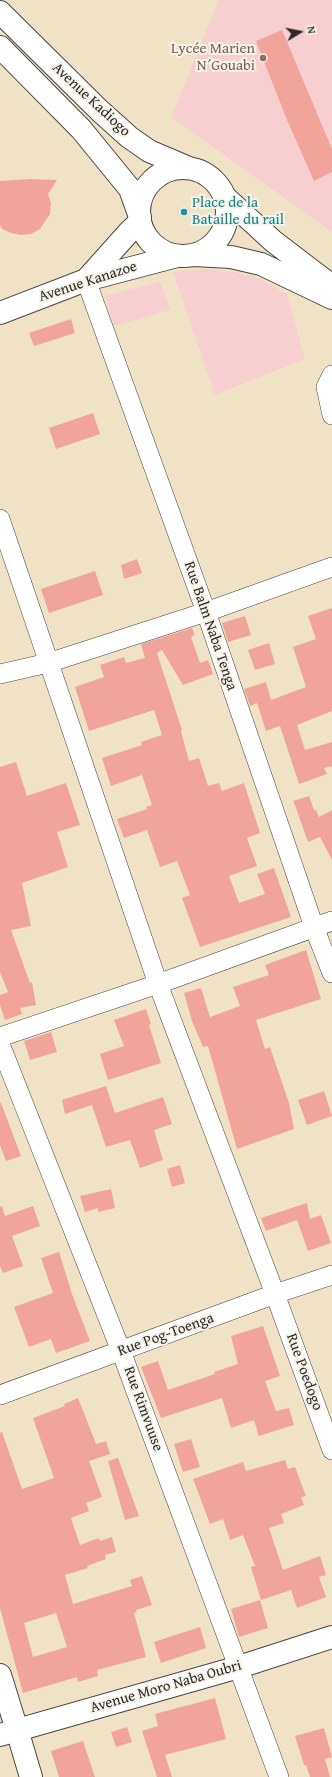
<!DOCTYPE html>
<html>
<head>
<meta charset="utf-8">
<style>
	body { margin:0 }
	#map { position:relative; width:332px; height:1777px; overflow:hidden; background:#f0e2c5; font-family:"Gentium Book Plus",serif }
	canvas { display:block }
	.north { position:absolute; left:280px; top:12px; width:40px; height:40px; -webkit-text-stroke:3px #f7f3e8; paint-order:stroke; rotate:80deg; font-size:11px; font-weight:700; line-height:16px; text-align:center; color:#2b2b2b }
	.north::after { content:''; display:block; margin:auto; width:14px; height:18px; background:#2b2b2b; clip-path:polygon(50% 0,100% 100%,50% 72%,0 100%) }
</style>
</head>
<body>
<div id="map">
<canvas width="332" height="1777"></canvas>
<div class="north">N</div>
</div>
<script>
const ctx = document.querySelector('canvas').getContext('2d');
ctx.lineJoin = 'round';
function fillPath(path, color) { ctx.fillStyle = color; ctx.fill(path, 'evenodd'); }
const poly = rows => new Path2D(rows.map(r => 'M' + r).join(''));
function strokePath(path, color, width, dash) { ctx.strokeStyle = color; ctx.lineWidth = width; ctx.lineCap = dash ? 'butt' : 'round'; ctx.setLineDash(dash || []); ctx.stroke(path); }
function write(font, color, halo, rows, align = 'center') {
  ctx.font = font + ' "Gentium Book Plus",serif'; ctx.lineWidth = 4; ctx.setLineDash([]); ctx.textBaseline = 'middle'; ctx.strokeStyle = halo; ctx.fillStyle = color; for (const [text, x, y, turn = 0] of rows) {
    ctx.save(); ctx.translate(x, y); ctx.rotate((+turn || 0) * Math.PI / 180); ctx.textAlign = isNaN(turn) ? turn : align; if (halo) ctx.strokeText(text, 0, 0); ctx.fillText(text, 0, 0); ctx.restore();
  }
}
const built = poly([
	[219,0,332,0,332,232,171,117],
	[207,269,234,272,260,279,287,294,305,359,215,395,173,272],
	[160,282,170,310,114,326,105,296]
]);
const building = poly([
	[282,30,332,149,332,172,314,181,287,120,256,41],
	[30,179,57,180,48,194,51,203,50,214,40,229,31,234,20,235,11,233,2,229,0,225,0,181],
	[71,319,75,333,34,346,29,333],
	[93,413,100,434,56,449,49,428],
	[137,559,142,573,124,579,121,565],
	[95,571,103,595,49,613,41,589],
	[332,608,332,711,297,725,305,750,332,742,332,766,324,768,327,774,299,784,280,726,266,731,257,703,250,706,244,689,266,682,271,700,306,687,293,647,316,639,308,616],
	[245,616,251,635,228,642,222,623],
	[192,628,195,635,191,637,200,663,208,660,213,674,183,685,162,650,157,653,182,730,181,731,189,761,199,758,208,786,219,783,222,791,244,783,260,833,247,838,257,866,229,876,239,903,265,894,257,874,274,868,291,917,200,947,182,898,190,895,177,861,160,867,147,830,124,838,117,819,147,809,146,807,152,805,142,775,111,786,102,758,142,745,141,742,162,735,154,710,89,731,75,687,104,677,100,665,124,657,126,663,145,658,141,644],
	[269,643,275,664,255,670,248,650],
	[16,762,27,796,66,783,80,825,57,832,68,867,22,883,31,926,11,930,30,983,32,982,36,1005,20,1008,22,1014,5,1020,0,1005,0,995,8,992,0,972,0,767],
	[309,796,314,810,316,810,319,817,332,810,332,860,320,837,308,842,296,808,293,801],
	[306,950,321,999,256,1020,265,1049,270,1047,289,1103,294,1129,237,1149,208,1046,203,1047,192,1021,184,993,201,988,210,1017,240,1006,233,987,269,975,265,965],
	[146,1009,151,1024,149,1025,161,1063,108,1080,100,1054,124,1046,114,1020],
	[51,1032,57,1052,30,1060,24,1041],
	[106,1086,115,1113,163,1097,172,1124,154,1130,163,1160,140,1168,130,1140,106,1147,92,1105,65,1114,62,1100],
	[324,1091,332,1116,307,1125,298,1100],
	[0,1103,1,1103,21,1156,6,1161,0,1145],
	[180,1165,185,1183,172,1187,167,1169],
	[111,1189,115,1208,98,1212,98,1208,85,1212,80,1196],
	[307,1203,310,1219,321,1215,331,1243,308,1251,297,1220,266,1231,261,1218],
	[2,1206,5,1216,33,1206,40,1226,12,1236,23,1266,3,1273,0,1266,0,1207],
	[59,1252,72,1294,90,1341,56,1353,51,1339,29,1347,14,1307,53,1293,41,1258],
	[263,1326,280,1376,265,1381,276,1411,289,1408,294,1425,259,1436,254,1420,231,1428,222,1398,161,1418,141,1367,158,1361,168,1390,215,1374,214,1372,238,1364,231,1336],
	[78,1398,96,1444,106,1441,110,1454,89,1461,102,1497,86,1503,89,1511,71,1518,80,1545,99,1538,100,1541,112,1537,116,1552,105,1555,106,1559,87,1566,88,1568,65,1575,73,1604,132,1586,130,1580,142,1576,152,1605,136,1610,137,1612,134,1613,146,1657,97,1670,98,1676,78,1682,77,1677,23,1693,0,1608,0,1433,2,1432,22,1489,54,1478,33,1418,65,1406,64,1404],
	[56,1613,67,1647,33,1657,24,1623],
	[191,1439,200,1467,183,1472,174,1444],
	[118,1458,139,1516,125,1520,108,1461],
	[285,1460,288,1469,295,1467,306,1496,301,1497,304,1505,281,1514,284,1523,269,1528,283,1570,320,1556,326,1575,319,1577,326,1597,297,1608,291,1590,261,1600,251,1567,255,1566,243,1535,230,1540,223,1519,210,1524,193,1479,243,1462,246,1471],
	[260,1600,268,1628,239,1637,231,1609],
	[200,1627,206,1648,161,1663,154,1642],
	[215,1698,226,1739,165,1755,172,1777,157,1777,142,1731,158,1726,155,1714],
	[127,1727,132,1742,116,1747,111,1732],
	[324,1728,332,1757,325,1759,330,1777,310,1777,306,1765,304,1765,295,1736],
	[83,1741,95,1777,59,1777,51,1751]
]);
const minor = poly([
	[86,280,206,612,314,927,332,973],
	[332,375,326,387,332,415],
	[0,519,158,984,275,1294,332,1450],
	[0,674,48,663,206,612,332,567],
	[0,1037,158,984,332,921],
	[0,1044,121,1351,279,1777],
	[0,1395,275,1294,332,1275]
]);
const tertiary = poly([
	[86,280,129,232,140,222],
	[0,313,86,280,177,256],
	[0,1675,17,1730]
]);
const secondary = poly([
	[17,1730,31,1777]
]);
const trunk = poly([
	[0,12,100,111,129,137,149,151,189,168],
	[0,47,81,129,130,189,140,217],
	'139 212a44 44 0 1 1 88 0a44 44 0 1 1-88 0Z',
	[224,196,273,241,332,286],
	[194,255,231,257,261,264,332,298],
	[0,1735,239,1667,332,1637]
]);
const markers = [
	[263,58,4,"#8d6e63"],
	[184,212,4,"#0f9aa8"]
];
const educationNames = [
	["Lycée Marien",255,49],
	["N´Gouabi",255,66]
];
const streetNames = [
	["Avenue Kadiogo",91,100,43],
	["Avenue Kanazoe",88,282,-18],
	["Rue Balm Naba Tenga",210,626,71],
	["Rue Pog-Toenga",166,1335,-20],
	["Rue Poedogo",304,1372,70],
	["Rue Rimvuuse",143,1409,70],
	["Avenue Moro Naba Oubri",166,1687,-16]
];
const cultureNames = [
	["Place de la",192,203],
	["Bataille du rail",192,220]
];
fillPath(built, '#f7cfd1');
fillPath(building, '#f1a59a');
strokePath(minor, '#494642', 20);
strokePath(tertiary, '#494642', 24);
strokePath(secondary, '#494642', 24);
strokePath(trunk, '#494642', 24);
strokePath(minor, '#fff', 19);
strokePath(tertiary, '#fff', 22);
strokePath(secondary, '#fff', 22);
strokePath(trunk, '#fff', 22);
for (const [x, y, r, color] of markers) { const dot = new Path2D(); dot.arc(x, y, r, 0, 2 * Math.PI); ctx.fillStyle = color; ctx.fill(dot); strokePath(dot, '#f7f3e8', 1.5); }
write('15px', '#785e54', '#f7f3e8', educationNames, 'right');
write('15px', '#2b2b2b', '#f7f3e8', streetNames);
write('15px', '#0d838f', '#f7f3e8', cultureNames, 'left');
</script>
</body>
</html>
